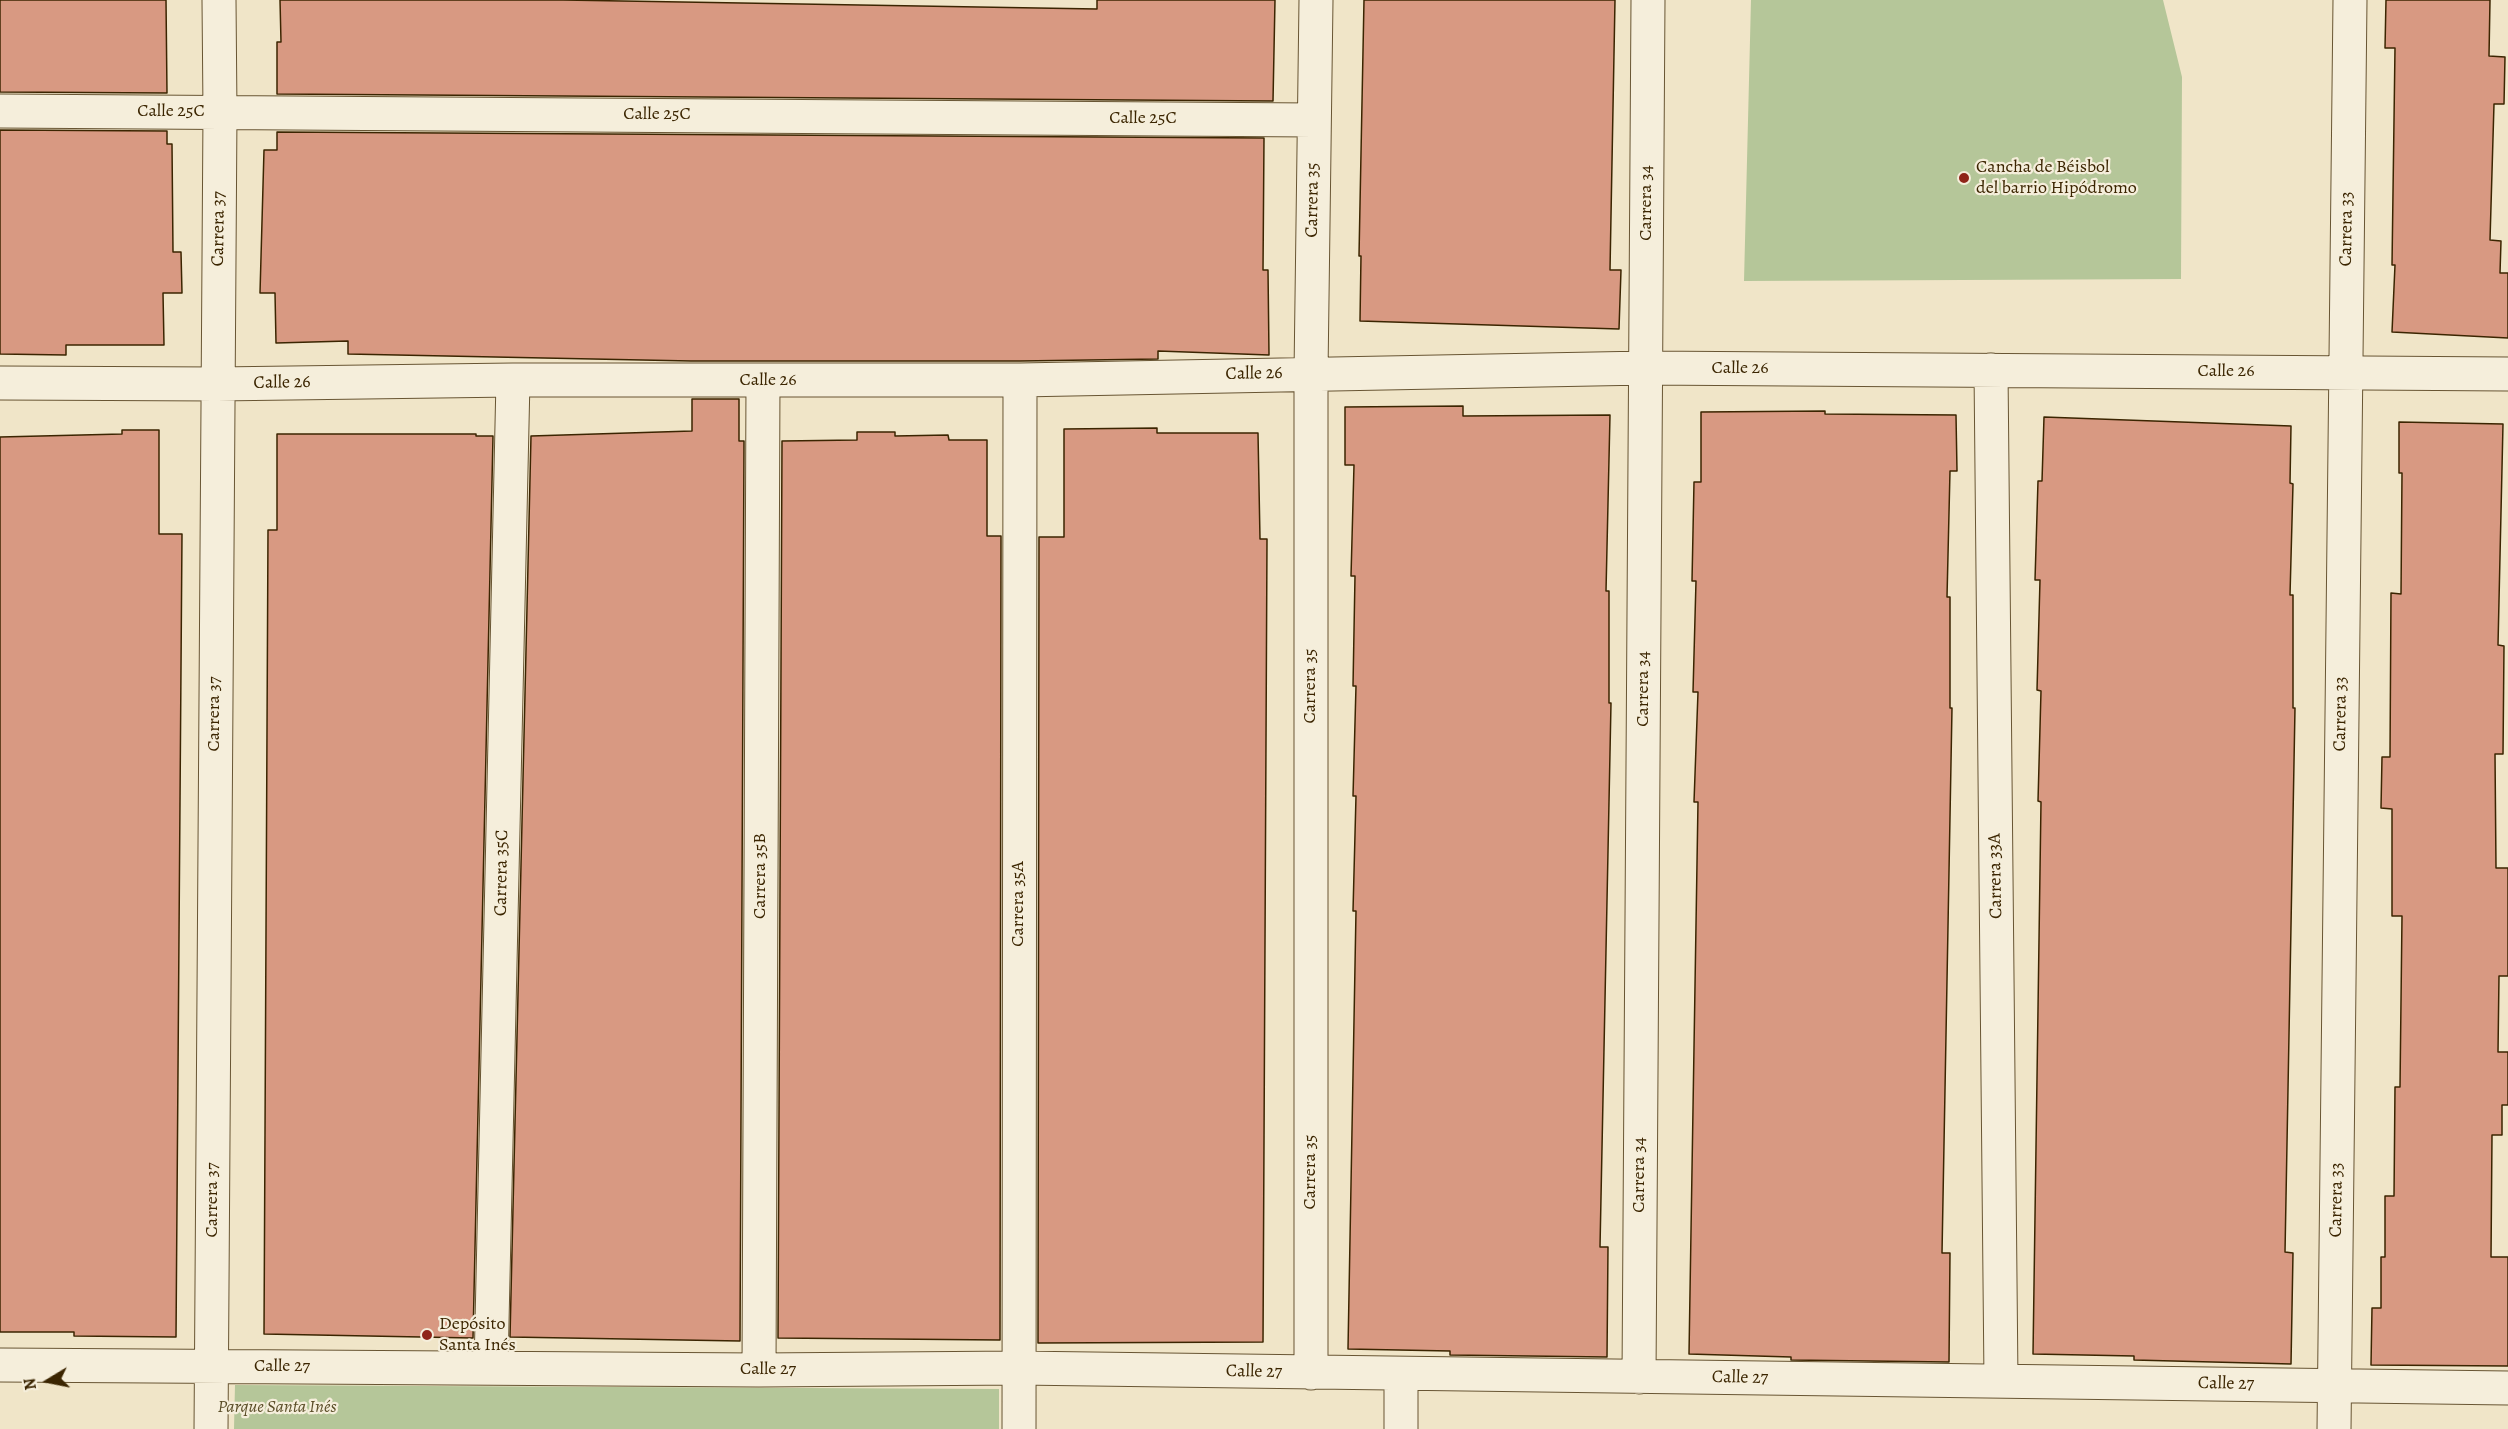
<!DOCTYPE html>
<html>
<head>
<meta charset="utf-8">
<style>
	body { margin:0 }
	#map { position:relative; width:2508px; height:1429px; overflow:hidden; background:#f0e5c8; font-family:Alegreya,serif }
	canvas { display:block }
	.north { position:absolute; left:18px; top:1351px; width:60px; height:60px; -webkit-text-stroke:4px #f5eedb; paint-order:stroke; rotate:260deg; font-size:16px; font-weight:700; line-height:24px; text-align:center; color:#3b2501 }
	.north::after { content:''; display:block; margin:auto; width:21px; height:27px; background:#3b2501; clip-path:polygon(50% 0,100% 100%,50% 72%,0 100%) }
</style>
</head>
<body>
<div id="map">
<canvas width="2508" height="1429"></canvas>
<div class="north">N</div>
</div>
<script>
const ctx = document.querySelector('canvas').getContext('2d');
ctx.lineJoin = 'round';
function fillPath(path, color) { ctx.fillStyle = color; ctx.fill(path, 'evenodd'); }
const poly = rows => new Path2D(rows.map(r => 'M' + r).join(''));
function strokePath(path, color, width, dash) { ctx.strokeStyle = color; ctx.lineWidth = width; ctx.lineCap = dash ? 'butt' : 'round'; ctx.setLineDash(dash || []); ctx.stroke(path); }
function write(font, color, halo, rows, align = 'center') {
  ctx.font = font + ' Alegreya,serif'; ctx.lineWidth = 4.5; ctx.setLineDash([]); ctx.textBaseline = 'middle'; ctx.strokeStyle = halo; ctx.fillStyle = color; for (const [text, x, y, turn = 0] of rows) {
    ctx.save(); ctx.translate(x, y); ctx.rotate((+turn || 0) * Math.PI / 180); ctx.textAlign = isNaN(turn) ? turn : align; if (halo) ctx.strokeText(text, 0, 0); ctx.fillText(text, 0, 0); ctx.restore();
  }
}
const green = poly([
	[1751,0,2163,0,2182,77,2181,279,1744,281],
	[235,1385,999,1389,999,1429,234,1429]
]);
const building = poly([
	[0,0,166,0,167,93,0,92,0,0],
	[280,0,563,0,1097,9,1097,0,1275,0,1273,101,277,94,277,42,281,42,280,0],
	[1364,0,1615,0,1610,270,1621,270,1619,329,1360,321,1361,256,1359,256,1364,0],
	[2386,0,2490,0,2489,56,2505,57,2504,104,2494,104,2490,240,2501,241,2500,273,2508,273,2508,338,2392,332,2395,265,2392,265,2395,48,2385,48,2386,0],
	[0,130,167,131,167,144,172,144,173,252,181,252,182,293,163,293,164,345,66,345,66,355,0,354,0,130],
	[277,132,1264,138,1263,270,1268,270,1269,355,1158,351,1158,359,1020,361,691,361,348,354,348,341,276,343,275,293,260,293,264,150,277,150,277,132],
	[692,399,739,399,739,441,744,441,740,1341,510,1337,531,436,692,431,692,399],
	[1463,406,1463,416,1610,415,1606,591,1609,591,1609,703,1611,703,1600,1247,1608,1247,1607,1357,1450,1355,1450,1351,1348,1349,1356,911,1353,911,1356,796,1353,796,1356,686,1353,686,1355,576,1351,576,1354,465,1345,465,1345,407,1463,406],
	[1825,411,1825,414,1956,415,1957,471,1950,471,1947,597,1950,597,1950,708,1952,708,1942,1253,1950,1253,1949,1362,1791,1360,1791,1357,1689,1354,1698,802,1694,802,1698,692,1693,692,1696,581,1692,581,1694,482,1701,482,1701,412,1825,411],
	[2044,417,2291,426,2290,483,2293,484,2290,595,2293,595,2293,708,2295,708,2285,1252,2293,1253,2291,1364,2134,1360,2134,1356,2033,1354,2041,802,2038,801,2041,691,2037,690,2040,580,2035,580,2038,481,2042,481,2044,417],
	[2399,422,2503,424,2498,645,2504,646,2503,754,2495,754,2496,868,2508,868,2508,976,2499,976,2498,1052,2508,1052,2508,1105,2502,1105,2502,1135,2492,1135,2491,1257,2508,1257,2508,1366,2371,1365,2372,1308,2381,1308,2381,1257,2385,1257,2385,1196,2394,1196,2395,1087,2400,1087,2402,916,2392,916,2392,809,2381,808,2382,757,2390,757,2391,593,2401,594,2402,473,2399,473,2399,422],
	[1157,428,1157,433,1258,433,1260,539,1267,539,1263,1342,1038,1343,1039,537,1064,537,1064,429,1157,428],
	[122,430,159,430,159,534,182,534,176,1337,74,1336,74,1332,0,1332,0,437,122,434,122,430],
	[857,432,895,432,895,436,948,435,949,440,987,440,987,536,1001,536,1000,1340,778,1338,782,441,857,440,857,432],
	[277,434,476,434,476,436,493,436,473,1338,264,1334,268,530,277,530,277,434]
]);
const minor = poly([
	[0,111,1313,120],
	[1991,370,2001,1381],
	[0,383,217,384,513,380,1020,380,1646,368,2508,374],
	[0,1365,759,1370,1018,1368,2508,1388],
	[491,1367,513,380],
	[759,1370,763,381],
	[1311,1373,1311,373,1316,0],
	[1639,1377,1648,0],
	[211,1429,220,112,219,0],
	[1019,1429,1020,380],
	[1401,1429,1401,1374],
	[2334,1429,2350,0]
]);
const markers = [
	[1964,178,6,"#8f2418"],
	[427,1335,6,"#8f2418"]
];
const streetNames = [
	["Calle 25C",171,112],
	["Calle 25C",657,115],
	["Calle 25C",1143,119],
	["Carrera 35",1313,200,-89],
	["Carrera 34",1647,203,-90],
	["Carrera 37",219,229,-89],
	["Carrera 33",2347,229,-89],
	["Calle 26",1740,369],
	["Calle 26",2226,372],
	["Calle 26",1254,374,-1],
	["Calle 26",768,381],
	["Calle 26",282,383,-1],
	["Carrera 35",1311,686,-90],
	["Carrera 34",1644,689,-90],
	["Carrera 37",215,714,-90],
	["Carrera 33",2341,714,-89],
	["Carrera 35C",502,873,-89],
	["Carrera 35B",761,876,-90],
	["Carrera 33A",1996,876,-91],
	["Carrera 35A",1019,904,-90],
	["Carrera 35",1311,1172,-90],
	["Carrera 34",1640,1175,-90],
	["Carrera 37",213,1200,-90],
	["Carrera 33",2337,1200,-89],
	["Calle 27",282,1367],
	["Calle 27",768,1370],
	["Calle 27",1254,1372,1],
	["Calle 27",1740,1378,1],
	["Calle 27",2226,1384,1]
];
const poiNames = [
	["Cancha de Béisbol",1976,168],
	["del barrio Hipódromo",1976,189],
	["Depósito",439,1325],
	["Santa Inés",439,1346]
];
const parkNames = [
	["Parque Santa Inés",277,1408]
];
fillPath(green, '#b5c699');
fillPath(building, '#d89982');
strokePath(building, '#3b2501', 1.5);
strokePath(minor, '#685533', 35);
strokePath(minor, '#f5eedb', 33);
for (const [x, y, r, color] of markers) { const dot = new Path2D(); dot.arc(x, y, r, 0, 2 * Math.PI); ctx.fillStyle = color; ctx.fill(dot); strokePath(dot, '#f5eedb', 2); }
write('18px', '#3b2501', '#f5eedb', streetNames);
write('18px', '#3b2501', '#f5eedb', poiNames, 'left');
write('italic 18px', '#5a4d27', '#f5eedb', parkNames);
</script>
</body>
</html>
